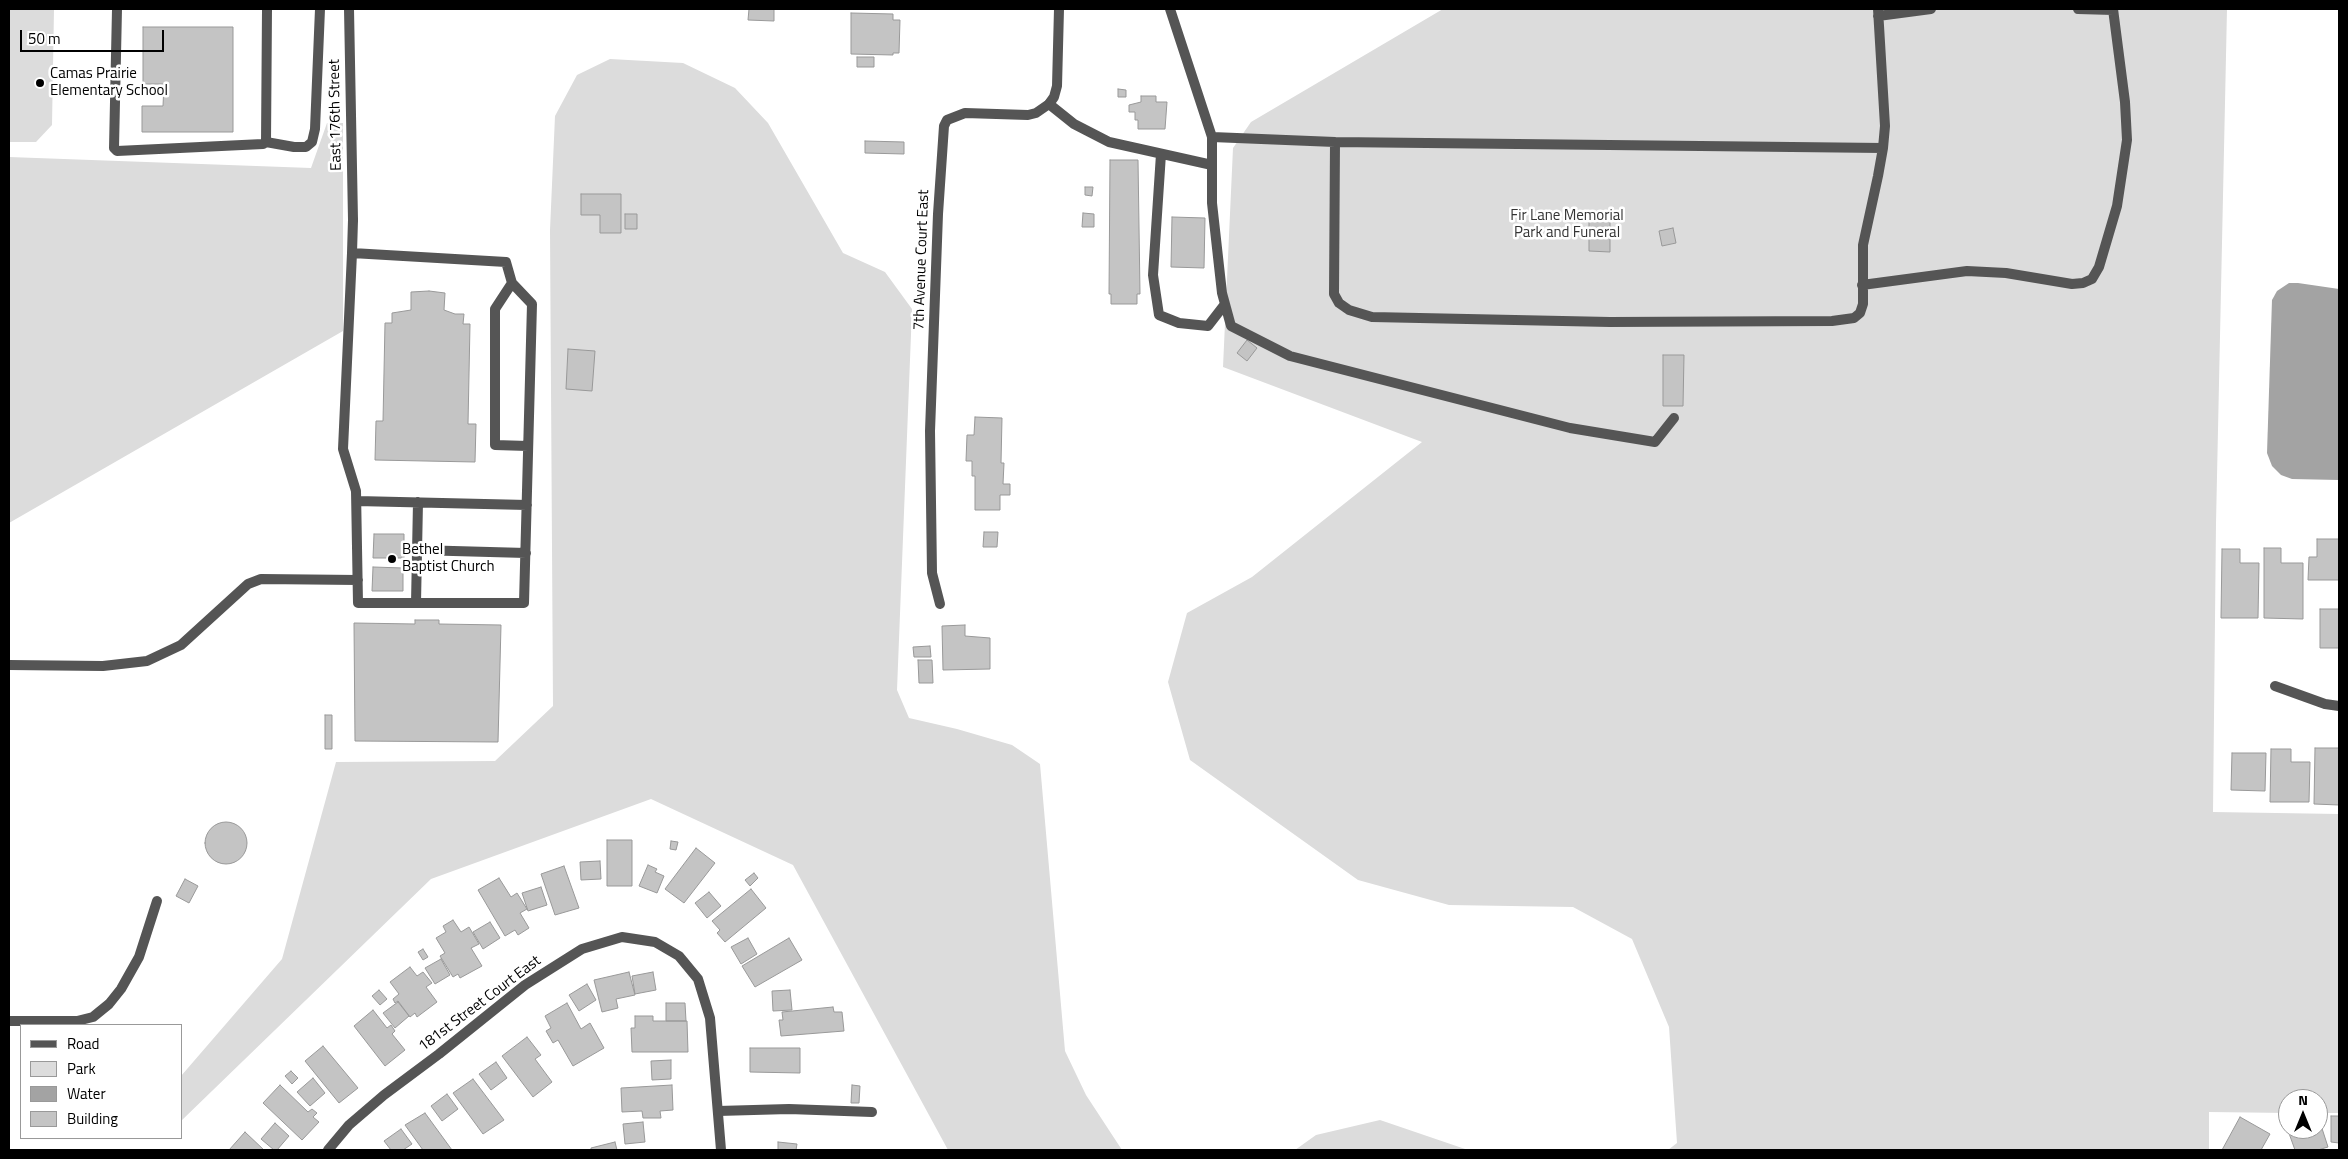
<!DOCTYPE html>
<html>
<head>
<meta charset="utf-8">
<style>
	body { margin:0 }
	#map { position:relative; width:2348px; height:1159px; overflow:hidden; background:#fff; font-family:"Titillium Web",sans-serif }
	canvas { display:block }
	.frame { position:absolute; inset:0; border:10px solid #000; pointer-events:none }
	.legend { position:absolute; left:20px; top:1024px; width:162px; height:115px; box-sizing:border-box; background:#fff; border:1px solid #999; margin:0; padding:6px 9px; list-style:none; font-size:15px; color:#000 }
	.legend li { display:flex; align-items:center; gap:10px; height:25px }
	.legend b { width:25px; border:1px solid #999 }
	.north { position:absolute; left:2278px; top:1089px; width:50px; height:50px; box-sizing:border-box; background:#fff; border:1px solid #999; border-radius:50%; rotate:0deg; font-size:14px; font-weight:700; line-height:20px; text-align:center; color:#000 }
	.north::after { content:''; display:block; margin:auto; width:18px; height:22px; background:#000; clip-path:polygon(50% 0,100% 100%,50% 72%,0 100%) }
	.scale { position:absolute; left:20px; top:30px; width:144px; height:22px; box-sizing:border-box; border:2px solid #000; border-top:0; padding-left:6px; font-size:15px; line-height:18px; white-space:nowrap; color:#000; -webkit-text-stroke:4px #fff; paint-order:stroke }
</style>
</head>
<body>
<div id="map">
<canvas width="2348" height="1159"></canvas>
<div class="frame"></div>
<ul class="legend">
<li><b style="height:6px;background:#555"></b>Road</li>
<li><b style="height:14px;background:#dcdcdc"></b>Park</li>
<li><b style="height:14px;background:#a3a3a3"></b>Water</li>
<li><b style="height:14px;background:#c4c4c4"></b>Building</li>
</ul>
<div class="north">N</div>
<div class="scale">50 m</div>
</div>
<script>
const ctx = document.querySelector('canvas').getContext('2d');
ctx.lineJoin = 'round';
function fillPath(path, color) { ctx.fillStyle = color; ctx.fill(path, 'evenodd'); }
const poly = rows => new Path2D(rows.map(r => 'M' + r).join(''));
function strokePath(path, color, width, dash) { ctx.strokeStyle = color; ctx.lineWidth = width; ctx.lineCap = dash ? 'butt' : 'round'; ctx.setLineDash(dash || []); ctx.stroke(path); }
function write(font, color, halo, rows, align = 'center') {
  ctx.font = font + ' "Titillium Web",sans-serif'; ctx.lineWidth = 5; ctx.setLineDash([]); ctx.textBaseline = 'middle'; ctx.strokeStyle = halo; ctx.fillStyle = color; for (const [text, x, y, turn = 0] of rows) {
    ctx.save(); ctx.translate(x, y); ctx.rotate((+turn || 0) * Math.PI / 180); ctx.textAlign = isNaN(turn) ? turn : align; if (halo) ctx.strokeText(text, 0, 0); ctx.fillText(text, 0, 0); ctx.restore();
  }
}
const green = poly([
	[9,9,54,9,52,125,36,142,9,142],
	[1443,9,2227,9,2216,523,2213,812,2339,814,2339,1113,2318,1113,2318,1099,2288,1099,2288,1113,2209,1112,2209,1150,1668,1150,1677,1143,1669,1027,1632,939,1573,907,1449,905,1358,880,1190,760,1168,682,1187,613,1252,577,1422,442,1223,367,1233,148,1251,122],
	[610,59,683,63,735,88,768,123,843,253,885,272,912,309,897,690,909,718,957,729,1012,745,1040,764,1065,1051,1086,1095,1122,1150,948,1150,793,865,651,799,431,879,181,1121,181,1076,282,959,336,762,495,761,553,706,550,230,555,116,577,75],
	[327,123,343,123,343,331,9,523,9,157,311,168],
	[1380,1120,1468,1150,1469,1150,1295,1150,1316,1135]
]);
const water = poly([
	[2289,283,2298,283,2339,289,2339,480,2292,479,2281,475,2272,466,2267,453,2272,300,2277,291]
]);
const building = poly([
	[749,9,774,9,774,21,748,20,749,9],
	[851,13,893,14,893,20,900,20,899,53,893,53,893,55,851,54,851,13],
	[143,27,233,27,233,132,142,132,142,106,163,106,164,84,143,84,143,27],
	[857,57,874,57,874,67,857,67,857,57],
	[1118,89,1126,90,1126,97,1118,97,1118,89],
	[1141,96,1156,96,1156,102,1167,102,1165,129,1138,129,1138,120,1135,120,1135,112,1129,112,1129,105,1141,102,1141,96],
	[865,141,904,142,904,154,865,153,865,141],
	[1110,160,1138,160,1140,294,1137,294,1137,304,1111,304,1111,294,1109,294,1110,160],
	[1085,187,1093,187,1092,196,1085,195,1085,187],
	[581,194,621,194,621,233,600,233,600,215,581,215,581,194],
	[1083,213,1094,214,1094,227,1082,227,1083,213],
	[625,214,637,214,637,229,625,229,625,214],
	[1589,214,1610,214,1610,252,1589,251,1589,214],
	[1172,217,1205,218,1204,268,1171,267,1172,217],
	[1673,228,1676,243,1662,246,1659,231,1673,228],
	[429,291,445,293,444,310,455,314,464,314,463,324,470,324,468,424,476,424,475,462,375,460,376,421,383,421,385,323,392,323,392,313,411,310,411,292,429,291],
	[1247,340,1257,348,1247,361,1237,353,1247,340],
	[568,349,595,351,592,391,566,389,568,349],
	[1663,355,1684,355,1683,406,1663,406,1663,355],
	[975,417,1002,418,1001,463,1004,463,1003,484,1010,484,1010,495,1000,495,1000,510,975,510,975,476,972,476,972,461,966,461,967,435,974,435,975,417],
	[984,532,998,532,997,547,983,547,984,532],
	[374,534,404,534,404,558,373,558,374,534],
	[2317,539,2339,539,2339,580,2308,580,2309,557,2317,557,2317,539],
	[2264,548,2281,548,2281,563,2303,563,2303,619,2264,618,2264,548],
	[2222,549,2240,549,2240,563,2259,563,2258,618,2221,618,2222,549],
	[373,567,403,568,403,591,372,591,373,567],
	[2320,609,2339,609,2339,661,2339,648,2320,648,2320,609],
	[415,620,439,620,439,624,501,625,498,742,355,741,354,623,415,624,415,620],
	[965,625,965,636,990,638,990,669,943,670,942,626,965,625],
	[930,646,931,657,914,657,913,647,930,646],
	[918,660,932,660,933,683,919,683,918,660],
	[325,715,332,715,332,749,325,749,325,715],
	[2315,748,2339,748,2339,805,2314,804,2315,748],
	[2271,749,2291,749,2291,762,2310,762,2309,802,2270,802,2271,749],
	[2232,753,2266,753,2265,791,2231,790,2232,753],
	'205 843a21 21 0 1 1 42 0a21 21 0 1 1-42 0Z',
	[607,840,632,840,632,886,607,886,607,840],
	[671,841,678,842,676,850,670,849,671,841],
	[696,848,715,863,684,903,665,889,696,848],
	[600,861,601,879,581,880,580,862,600,861],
	[648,865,657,869,655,872,664,876,657,893,639,886,648,865],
	[564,866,579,908,555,915,541,874,564,866],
	[754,873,758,878,750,886,745,880,754,873],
	[499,878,511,897,517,893,527,909,520,913,529,928,518,935,515,930,505,936,478,890,499,878],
	[185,879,198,886,189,903,176,896,185,879],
	[541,887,547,905,528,911,522,893,541,887],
	[751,889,766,908,725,942,717,933,720,930,712,921,751,889],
	[709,892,721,906,707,918,695,903,709,892],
	[453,920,461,932,469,927,479,944,471,948,482,966,460,978,458,974,453,977,440,956,445,953,436,938,446,932,443,926,453,920],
	[490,922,500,938,483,949,473,932,490,922],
	[748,938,757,954,741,964,731,947,748,938],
	[789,938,802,960,755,987,742,966,789,938],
	[423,949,428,957,423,960,418,952,423,949],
	[441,959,450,975,435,984,425,968,441,959],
	[410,967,417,976,423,972,432,983,426,987,437,1002,417,1017,415,1013,410,1017,398,1001,395,1003,393,999,399,994,390,982,410,967],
	[629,972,635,995,616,999,618,1008,602,1012,594,980,629,972],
	[653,972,656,990,635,994,632,976,653,972],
	[587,984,596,1000,579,1011,569,995,587,984],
	[379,990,387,999,380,1005,372,996,379,990],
	[790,990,792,1010,773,1011,772,991,790,990],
	[398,1002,409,1016,395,1028,383,1013,398,1002],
	[567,1003,581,1029,590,1023,604,1048,573,1066,558,1040,553,1043,546,1031,551,1028,545,1016,567,1003],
	[666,1003,685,1003,686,1021,666,1021,666,1003],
	[833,1007,834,1012,842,1012,844,1031,781,1036,779,1020,783,1020,782,1012,833,1007],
	[373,1010,387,1028,391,1025,395,1031,392,1034,405,1050,385,1066,354,1026,373,1010],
	[635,1016,653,1016,653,1021,687,1021,688,1052,632,1052,631,1028,635,1028,635,1016],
	[527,1037,541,1055,535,1059,552,1082,533,1097,502,1056,527,1037],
	[323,1046,358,1088,339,1103,305,1061,323,1046],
	[750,1048,800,1048,800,1073,750,1072,750,1048],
	[671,1060,671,1079,652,1080,651,1061,671,1060],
	[496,1062,507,1078,491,1090,479,1074,496,1062],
	[291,1071,298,1078,292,1084,285,1076,291,1071],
	[313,1078,325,1093,310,1106,297,1092,313,1078],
	[473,1079,504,1120,483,1134,453,1093,473,1079],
	[280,1085,308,1112,312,1109,317,1113,313,1117,319,1122,302,1140,263,1103,280,1085],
	[672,1085,673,1110,660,1111,661,1118,643,1118,642,1111,622,1112,621,1088,672,1085],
	[852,1085,860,1086,859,1103,851,1103,852,1085],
	[447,1094,458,1109,442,1121,431,1106,447,1094],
	[425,1113,452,1150,423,1150,405,1125,425,1113],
	[2318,1116,2328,1147,2318,1150,2295,1150,2286,1125,2288,1129,2318,1129,2318,1116],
	[2331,1116,2339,1116,2339,1143,2331,1142,2331,1116],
	[2240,1117,2270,1134,2261,1150,2222,1150,2240,1117],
	[643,1122,645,1142,625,1144,623,1124,643,1122],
	[275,1123,289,1136,277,1150,274,1150,261,1139,275,1123],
	[401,1129,412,1144,403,1150,391,1150,384,1141,401,1129],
	[245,1132,264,1150,229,1150,245,1132],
	[615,1142,617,1150,591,1150,591,1148,615,1142],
	[778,1142,797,1144,796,1150,778,1150,778,1142]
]);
const lane = poly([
	[117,9,114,148,117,151,263,144,266,142,267,9],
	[1170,9,1212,137,1212,203,1222,293,1231,326,1290,356,1570,428,1655,442,1674,418],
	[1878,9,1885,126,1883,148,1878,176,1863,245,1863,304,1860,313,1854,318,1832,321,1610,322,1372,317,1349,310,1339,303,1334,294,1335,142,1883,148],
	[2078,9,2113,10],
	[1878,16,1931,9],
	[1049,104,1074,124,1109,142,1212,165],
	[1212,137,1335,142],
	[266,142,294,147,306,147,312,142,315,129,320,9],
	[1161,154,1153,275,1159,315,1179,323,1208,326,1225,304],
	[352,253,506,262,512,283,532,304,524,603,358,603,356,491,343,449,352,253,353,220],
	[512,283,495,309,495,445,528,446],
	[1862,285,1967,271,2006,273,2072,284,2083,283,2092,279,2099,267,2117,206,2127,140,2125,102,2113,9],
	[357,501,527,505],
	[417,550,526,553],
	[416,603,418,502],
	[9,665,103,666,147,661,181,645,248,584,261,579,358,580],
	[9,1021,77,1021,93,1017,109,1004,121,989,139,957,157,901],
	[718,1111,789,1109,872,1112]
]);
const street = poly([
	[349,9,353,220],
	[940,604,932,573,930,431,938,214,944,126,947,120,965,113,1028,115,1036,113,1049,104,1054,97,1057,86,1059,9],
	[2275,686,2325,704,2339,706],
	[328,1150,349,1125,384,1095,439,1054,525,985,582,949,622,937,655,942,679,956,698,979,710,1018,721,1150]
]);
const markers = [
	[40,83,5,"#000"],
	[392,559,5,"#000"]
];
const poiNames = [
	["Camas Prairie",50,74],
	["Elementary School",50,91],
	["Bethel",402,550],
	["Baptist Church",402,567]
];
const streetNames = [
	["East 176th Street",336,115,-91],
	["7th Avenue Court East",922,260,-88],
	["181st Street Court East",480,1004,-37]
];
const parkNames = [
	["Fir Lane Memorial",1567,216],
	["Park and Funeral",1567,233]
];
fillPath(green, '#dcdcdc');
fillPath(water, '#a3a3a3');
fillPath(building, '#c4c4c4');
strokePath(building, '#999', 1);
strokePath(lane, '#555', 10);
strokePath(street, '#555', 10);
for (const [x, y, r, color] of markers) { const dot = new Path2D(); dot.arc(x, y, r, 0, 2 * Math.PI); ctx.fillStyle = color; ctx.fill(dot); strokePath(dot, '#fff', 2); }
write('15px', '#000', '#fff', poiNames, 'left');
write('15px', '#000', '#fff', streetNames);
write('15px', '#333', '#fff', parkNames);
</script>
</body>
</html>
